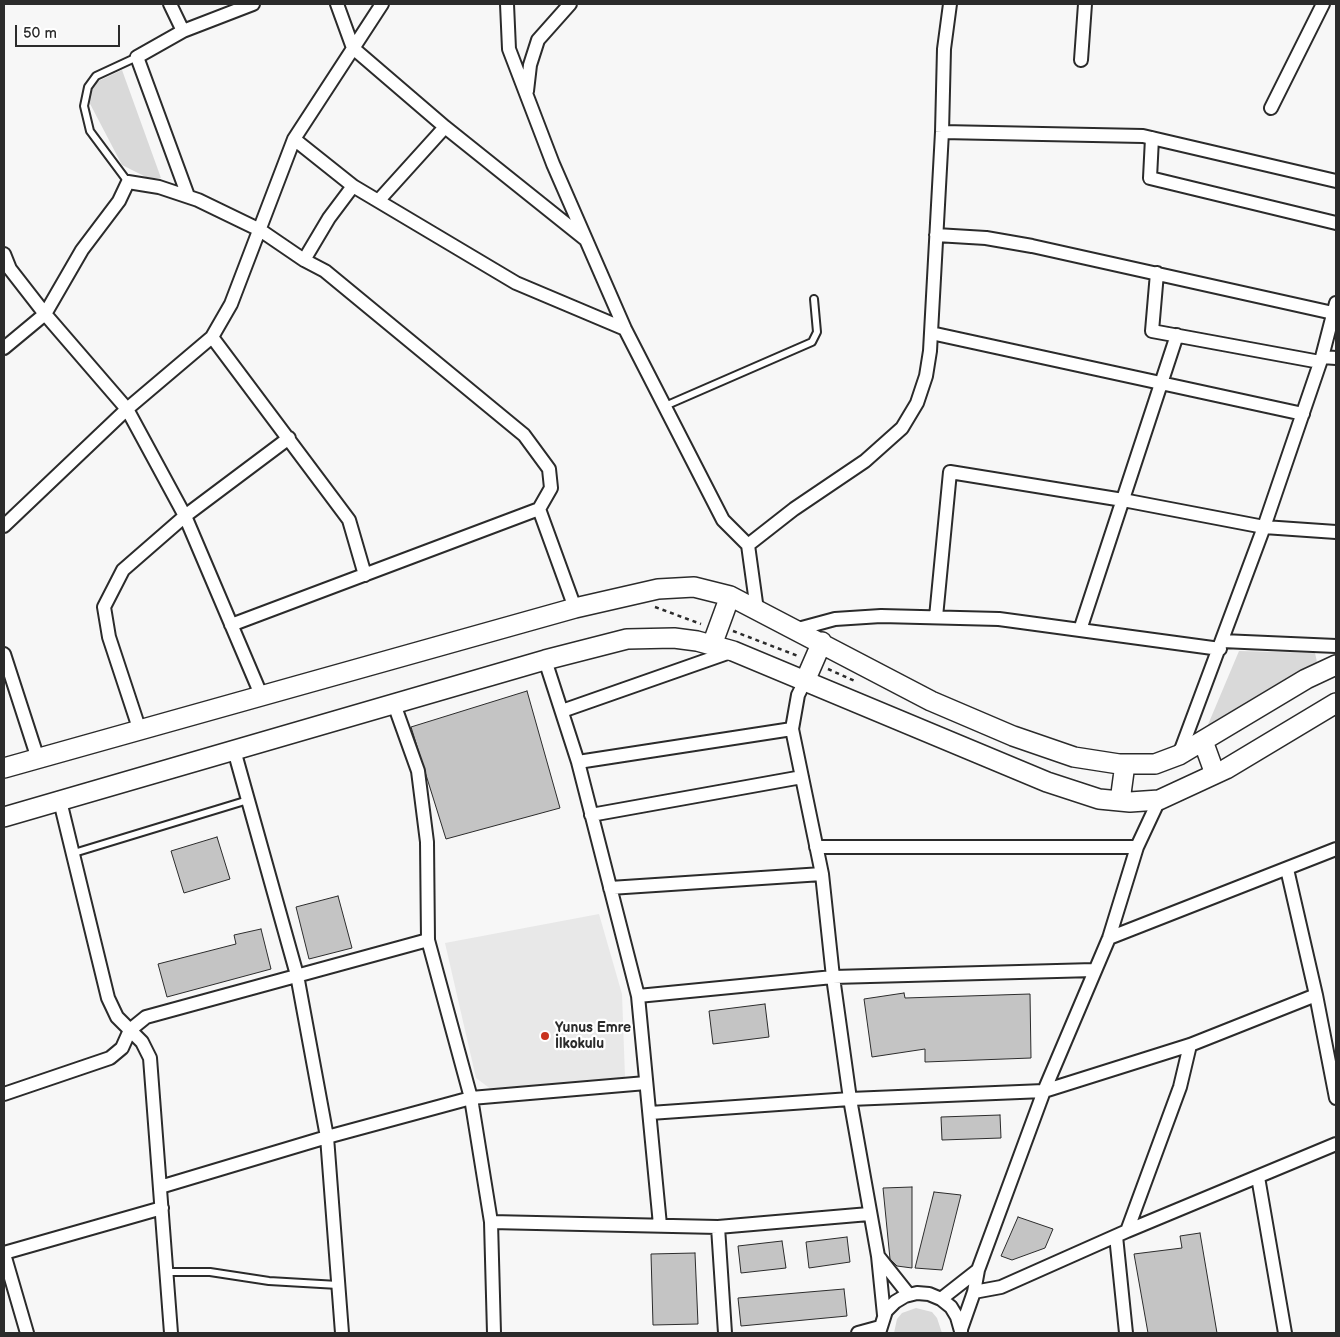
<!DOCTYPE html>
<html>
<head>
<meta charset="utf-8">
<style>
	body { margin:0 }
	#map { position:relative; width:1340px; height:1337px; overflow:hidden; background:#f7f7f7; font-family:"Balsamiq Sans",sans-serif }
	canvas { display:block }
	.frame { position:absolute; inset:0; border:5px solid #2b2b2b; pointer-events:none }
	.scale { position:absolute; left:15px; top:25px; width:105px; height:22px; box-sizing:border-box; border:2px solid #2b2b2b; border-top:0; padding-left:6px; font-size:15px; line-height:18px; white-space:nowrap; color:#2b2b2b; -webkit-text-stroke:4px #fff; paint-order:stroke }
</style>
</head>
<body>
<div id="map">
<canvas width="1340" height="1337"></canvas>
<div class="frame"></div>
<div class="scale">50 m</div>
</div>
<script>
const ctx = document.querySelector('canvas').getContext('2d');
ctx.lineJoin = 'round';
function fillPath(path, color) { ctx.fillStyle = color; ctx.fill(path, 'evenodd'); }
const poly = rows => new Path2D(rows.map(r => 'M' + r).join(''));
function strokePath(path, color, width, dash) { ctx.strokeStyle = color; ctx.lineWidth = width; ctx.lineCap = dash ? 'butt' : 'round'; ctx.setLineDash(dash || []); ctx.stroke(path); }
function write(font, color, halo, rows, align = 'center') {
  ctx.font = font + ' "Balsamiq Sans",sans-serif'; ctx.lineWidth = 4.5; ctx.setLineDash([]); ctx.textBaseline = 'middle'; ctx.strokeStyle = halo; ctx.fillStyle = color; for (const [text, x, y, turn = 0] of rows) {
    ctx.save(); ctx.translate(x, y); ctx.rotate((+turn || 0) * Math.PI / 180); ctx.textAlign = isNaN(turn) ? turn : align; if (halo) ctx.strokeText(text, 0, 0); ctx.fillText(text, 0, 0); ctx.restore();
  }
}
const built = poly([
	[599,914,622,994,625,1077,518,1092,492,1090,476,1078,445,943]
]);
const green = poly([
	[122,70,161,178,148,178,122,165,87,98,90,85],
	[1239,651,1315,653,1317,662,1207,727],
	[916,1308,932,1312,937,1318,942,1333,894,1333,897,1319,902,1313]
]);
const building = poly([
	[527,691,560,808,446,839,411,727,527,691],
	[217,837,230,879,184,893,171,851,217,837],
	[338,896,352,948,309,959,296,907,338,896],
	[261,929,271,969,167,997,158,964,236,944,234,935,261,929],
	[904,993,905,998,1030,994,1031,1058,925,1062,925,1049,872,1057,864,999,904,993],
	[765,1004,769,1037,713,1044,709,1011,765,1004],
	[1000,1115,1001,1138,942,1140,941,1117,1000,1115],
	[912,1187,912,1268,897,1266,890,1259,883,1188,912,1187],
	[934,1192,961,1195,942,1270,915,1268,934,1192],
	[1018,1217,1053,1229,1045,1248,1012,1260,1001,1256,1018,1217],
	[1200,1233,1217,1333,1148,1333,1134,1254,1182,1248,1180,1236,1200,1233],
	[847,1237,850,1262,809,1268,806,1242,847,1237],
	[782,1241,786,1268,741,1273,738,1246,782,1241],
	[695,1253,698,1324,653,1325,651,1254,695,1253],
	[844,1289,847,1316,741,1326,738,1298,844,1289]
]);
const path = poly([
	[655,607,701,624],
	[733,631,798,656],
	[828,669,857,682]
]);
const service = poly([
	[128,182,90,131,84,106,88,87,96,76,137,57],
	[665,406,812,342,817,332,814,299],
	[74,853,248,800],
	[166,1272,210,1272,269,1281,338,1285]
]);
const minor = poly([
	[170,4,183,31,253,4],
	[337,4,353,48,445,127,585,239],
	[507,4,509,49,553,164,625,329,723,520,748,545,757,610],
	[183,31,137,57,188,196],
	[1081,60,1085,4],
	[527,91,530,65,538,40,570,4],
	[1271,108,1323,4],
	[942,132,1143,136,1336,181],
	[1152,138,1150,178,1336,223],
	[294,139,353,186,516,283,625,329],
	[379,200,445,127],
	[936,235,986,238,1032,246,1333,313],
	[4,254,10,269,45,314,82,250,119,201,128,182,159,187,198,200,260,230,304,260,325,271,524,435,549,469,551,488,539,509,231,625],
	[304,260,329,218,353,186],
	[1157,273,1152,331,1320,362],
	[931,333,1303,414],
	[212,337,349,520,365,575],
	[4,348,45,314,127,409,185,516,262,697],
	[1322,357,1336,358],
	[539,509,575,608],
	[4,526,127,409,212,337,231,304,294,139,382,4],
	[748,545,794,509,865,461,902,428,917,403,926,376,930,351,942,132,944,49,950,4],
	[936,617,950,472,1123,500,1264,527,1336,532],
	[798,629,835,619,881,616,999,619,1220,649],
	[1080,630,1177,335],
	[1222,641,1336,646],
	[4,654,38,759],
	[545,660,578,762,638,996,660,1225],
	[805,681,798,695,792,729,822,874,833,977,850,1099,878,1256,884,1315],
	[394,704,418,771,427,842,428,940,471,1098,491,1222,494,1333],
	[562,711,733,651],
	[140,731,109,637,104,607,123,570,185,516,289,438],
	[234,750,297,975,327,1137,342,1333],
	[1179,755,1264,527,1322,357,1336,303],
	[578,762,792,729],
	[60,801,108,998,117,1017,142,1042,150,1058,171,1333],
	[591,815,802,777],
	[816,847,1137,847],
	[1287,869,1316,995,1336,1098],
	[610,888,822,874],
	[1109,938,1336,849],
	[638,996,833,977,1094,970],
	[4,1094,110,1058,122,1048,130,1030,146,1017,428,940],
	[650,1113,850,1099,1044,1091,1190,1045,1316,995],
	[1258,1177,1285,1333],
	[160,1187,327,1137,471,1098,646,1083],
	[491,1222,718,1227,869,1214],
	[718,1227,725,1333],
	[1127,1231,1180,1087,1190,1045],
	[1116,1236,1126,1333],
	[4,1253,162,1208],
	[4,1254,27,1333],
	[878,1256,909,1295],
	[974,1292,1001,1287,1127,1231,1336,1144],
	[941,1299,978,1270],
	[961,1329,974,1292,978,1270,1044,1091,1109,938,1137,847,1159,800],
	[858,1333,880,1327],
	[879,1333,886,1311,895,1302,905,1296,917,1293,929,1294,941,1299,951,1307,957,1317,961,1331]
]);
const primary = poly([
	[712,645,730,596],
	[805,681,822,642],
	[1203,741,1215,774],
	[4,768,575,608,658,589,694,587,730,596,931,701,1013,736,1074,757,1119,764,1155,764,1179,755,1306,679,1336,665],
	[1120,801,1125,764],
	[4,817,545,660,627,639,674,638,697,641,733,651,1047,782,1099,799,1130,802,1159,800,1226,769,1336,703]
]);
const markers = [
	[545,1036,5,"#c8321e"]
];
const poiNames = [
	["Yunus Emre",555,1028],
	["İlkokulu",555,1044]
];
fillPath(built, '#e8e8e8');
fillPath(green, '#d9d9d9');
fillPath(building, '#c4c4c4');
strokePath(building, '#2b2b2b', 1);
strokePath(service, '#2b2b2b', 10);
strokePath(minor, '#2b2b2b', 16);
strokePath(primary, '#2b2b2b', 22);
strokePath(path, '#2b2b2b', 2.5, [4, 4]);
strokePath(service, '#fff', 6);
strokePath(minor, '#fff', 12);
strokePath(primary, '#fff', 19);
for (const [x, y, r, color] of markers) { const dot = new Path2D(); dot.arc(x, y, r, 0, 2 * Math.PI); ctx.fillStyle = color; ctx.fill(dot); strokePath(dot, '#fff', 2); }
write('bold 14px', '#2b2b2b', '#fff', poiNames, 'left');
</script>
</body>
</html>
